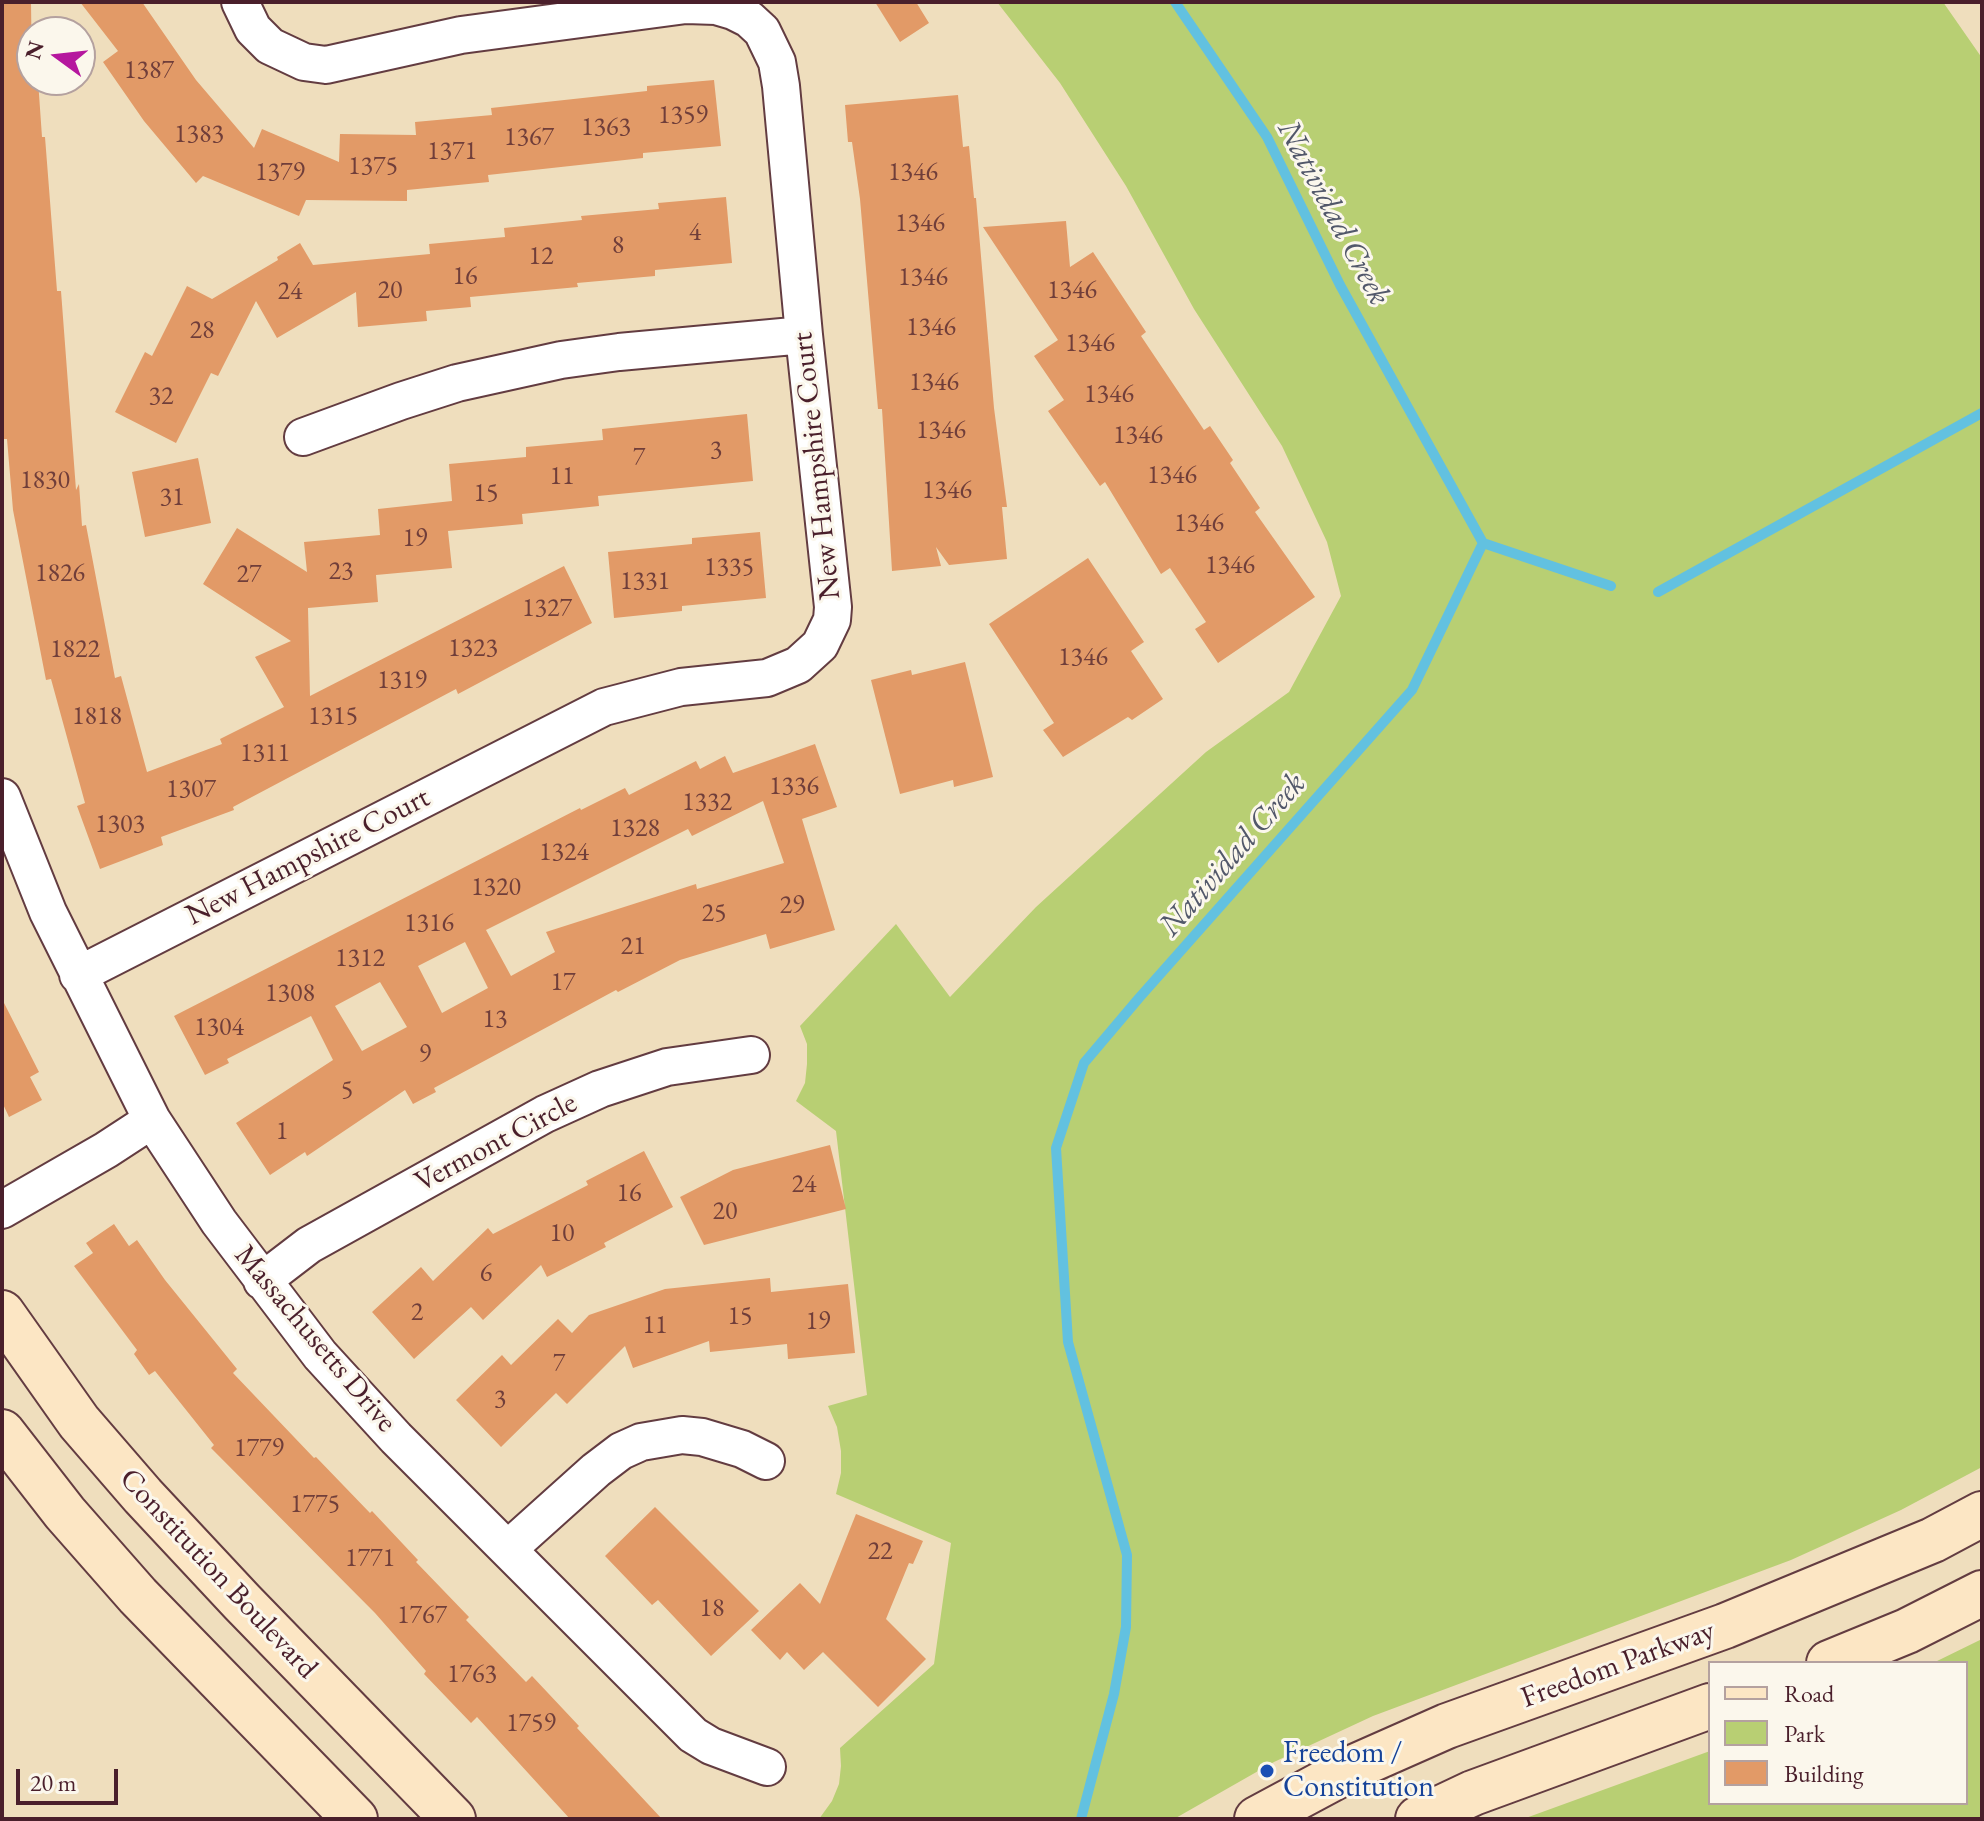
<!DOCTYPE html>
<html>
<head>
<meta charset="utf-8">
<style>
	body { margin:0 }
	#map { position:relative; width:1984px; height:1821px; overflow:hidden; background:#efdebd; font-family:"EB Garamond",serif }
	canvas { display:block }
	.frame { position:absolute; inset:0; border:4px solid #4a1f2b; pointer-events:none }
	.legend { position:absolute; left:1708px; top:1661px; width:260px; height:144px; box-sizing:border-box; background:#fbf7ec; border:2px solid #b4a19f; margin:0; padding:10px 14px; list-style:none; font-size:24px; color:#4a1f2b }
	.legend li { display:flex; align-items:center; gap:16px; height:40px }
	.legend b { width:40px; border:2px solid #b4a19f }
	.north { position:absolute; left:16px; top:16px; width:80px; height:80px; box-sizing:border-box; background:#fbf7ec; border:2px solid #b4a19f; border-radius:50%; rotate:285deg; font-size:22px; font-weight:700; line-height:32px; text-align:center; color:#4a1f2b }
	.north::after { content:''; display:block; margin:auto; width:28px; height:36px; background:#b5179e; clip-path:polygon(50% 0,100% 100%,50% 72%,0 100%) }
	.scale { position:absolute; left:16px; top:1769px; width:102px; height:36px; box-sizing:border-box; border:4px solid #4a1f2b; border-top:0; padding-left:10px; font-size:24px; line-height:28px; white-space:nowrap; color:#4a1f2b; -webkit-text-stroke:6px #fbf7ec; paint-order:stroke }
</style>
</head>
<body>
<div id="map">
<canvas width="1984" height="1821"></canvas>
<div class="frame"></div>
<ul class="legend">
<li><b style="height:10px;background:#fce6c4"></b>Road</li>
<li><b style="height:22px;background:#b8cf73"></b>Park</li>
<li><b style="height:22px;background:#e29a67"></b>Building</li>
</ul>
<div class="north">N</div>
<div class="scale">20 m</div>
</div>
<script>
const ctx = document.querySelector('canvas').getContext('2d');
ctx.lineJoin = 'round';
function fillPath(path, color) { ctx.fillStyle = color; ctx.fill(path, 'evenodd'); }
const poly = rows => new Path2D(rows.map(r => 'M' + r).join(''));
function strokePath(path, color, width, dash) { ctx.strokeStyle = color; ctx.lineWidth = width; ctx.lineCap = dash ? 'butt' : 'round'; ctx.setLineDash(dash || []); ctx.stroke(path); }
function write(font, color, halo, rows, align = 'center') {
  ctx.font = font + ' "EB Garamond",serif'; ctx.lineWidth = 6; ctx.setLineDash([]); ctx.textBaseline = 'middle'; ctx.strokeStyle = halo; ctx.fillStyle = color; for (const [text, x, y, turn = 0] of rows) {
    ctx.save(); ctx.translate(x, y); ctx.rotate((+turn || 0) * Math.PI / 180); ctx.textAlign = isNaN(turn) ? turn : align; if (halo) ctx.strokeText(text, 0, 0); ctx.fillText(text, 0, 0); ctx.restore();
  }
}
const green = poly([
	[997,2,1943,2,1982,58,1982,1467,1901,1510,1791,1560,1373,1716,1274,1762,1174,1819,819,1819,832,1801,839,1784,841,1766,840,1748,934,1664,951,1543,836,1494,841,1473,841,1451,837,1427,828,1406,867,1395,836,1131,796,1101,805,1083,807,1064,807,1044,800,1026,896,924,950,997,1036,907,1206,752,1289,692,1341,596,1327,542,1282,446,1194,309,1126,186,1060,83],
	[1982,1639,1982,1819,1523,1819,1710,1751,1710,1803,1966,1803,1966,1663,1933,1663]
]);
const stream = poly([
	[1175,2,1267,137,1340,285,1483,543],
	[1483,543,1611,586],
	[1658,592,1982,413],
	[1081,1819,1114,1694,1126,1627,1127,1555,1068,1342,1056,1148,1084,1063,1139,998,1412,690,1483,543]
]);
const building = poly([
	[2,2,31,2,32,80,38,80,42,137,45,137,57,291,61,291,76,490,79,484,82,526,86,525,115,678,121,676,147,772,222,744,220,739,284,707,255,657,291,641,203,584,237,528,307,572,304,542,380,535,378,509,452,501,449,464,526,457,526,447,603,440,602,429,747,414,753,481,598,496,599,506,522,514,523,524,448,531,452,568,376,575,378,602,308,608,310,696,564,566,592,623,458,694,456,689,233,807,234,810,161,837,163,845,100,869,77,806,85,803,51,679,46,680,13,510,7,439,4,439],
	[80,2,142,2,196,80,254,148,262,129,339,162,340,134,416,135,415,122,492,115,491,108,647,91,647,86,714,80,721,146,643,153,643,158,488,175,489,182,407,190,407,201,306,200,299,216,203,176,196,183,144,121,103,62,118,51],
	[875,2,916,2,929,23,900,42],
	[958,95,963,147,969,146,974,198,976,198,994,408,1007,507,1002,507,1007,559,949,565,936,547,941,566,892,571,882,409,878,409,860,199,852,142,848,142,845,105],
	[726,197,732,263,655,270,655,276,577,283,578,287,470,297,471,307,426,311,427,321,358,327,356,292,277,338,256,301,218,376,211,373,176,443,115,412,145,352,152,356,187,286,212,299,278,260,277,257,300,243,313,265,430,254,429,244,505,237,504,228,582,220,581,216,659,209,658,203],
	[1066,221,1070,267,1093,252,1146,332,1141,336,1204,430,1210,426,1233,460,1230,463,1260,508,1255,512,1315,597,1218,663,1195,629,1206,622,1170,568,1161,574,1105,482,1100,486,1048,411,1064,400,1034,356,1058,340,983,227],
	[198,458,211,523,145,537,132,472],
	[760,532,766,598,682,606,682,611,614,618,608,552,692,544,692,538],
	[1088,558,1144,642,1131,651,1163,699,1132,720,1128,717,1063,757,1043,730,1054,723,989,624],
	[965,662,993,777,954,787,953,780,900,794,871,680,911,670,912,675],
	[815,744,837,807,802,819,835,930,770,949,766,934,680,960,618,992,616,990,434,1088,436,1092,413,1104,405,1090,307,1156,305,1152,270,1175,236,1123,333,1060,311,1016,227,1059,229,1063,205,1075,174,1016,580,808,581,810,625,788,629,795,696,761,700,769,725,756,733,773],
	[763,801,784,863,697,889,696,884,546,932,555,952,511,976,486,930,688,829,692,836],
	[465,942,488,988,442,1013,418,966],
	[380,982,407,1027,362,1051,335,1006],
	[2,999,39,1072,30,1077,42,1100,9,1117,2,1102],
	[830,1145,846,1209,704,1245,680,1197,733,1170],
	[644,1151,673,1207,604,1243,606,1247,547,1277,541,1265,483,1320,471,1307,414,1359,372,1312,421,1267,433,1281,488,1228,493,1234,588,1185,586,1181],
	[114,1224,129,1246,137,1240,165,1280,237,1369,233,1373,314,1458,316,1457,370,1513,372,1511,418,1560,416,1562,469,1617,466,1620,526,1682,532,1676,579,1726,577,1728,662,1819,570,1819,477,1717,471,1723,424,1674,426,1671,375,1613,211,1448,214,1445,155,1371,149,1375,134,1354,137,1350,74,1266,93,1253,86,1243],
	[770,1278,771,1292,848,1284,855,1353,788,1359,787,1344,710,1352,709,1341,633,1368,625,1346,567,1404,556,1393,501,1447,456,1400,502,1355,511,1365,558,1319,572,1333,589,1315,665,1289],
	[655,1507,759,1611,711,1656,658,1600,652,1605,605,1556],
	[856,1514,923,1541,913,1564,909,1563,886,1619,926,1659,878,1707,823,1652,804,1670,787,1652,780,1660,751,1630,800,1583,820,1604]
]);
const street = poly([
	[303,437,401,401,457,383,561,360,619,352,804,335],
	[2,797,48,912,152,1120,219,1222,320,1355,396,1438,693,1735,711,1746,767,1767],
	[78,975,604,707,681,687,767,678,798,665,820,645,832,620,833,607,804,335,781,86,777,62,762,31,749,19,733,11,716,6,686,5,461,35,326,65,304,62,270,46,253,29,240,2],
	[2,1210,106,1150,152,1120],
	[262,1281,309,1245,545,1114,600,1089,667,1067,751,1055],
	[508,1549,596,1470,621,1451,641,1442,682,1435,702,1437,742,1449,766,1461]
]);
const secondary = poly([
	[2,1313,79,1422,143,1496,242,1602,453,1819],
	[2,1432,65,1513,138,1596,355,1819],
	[1829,1663,1907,1631,1982,1593],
	[1257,1819,1352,1768,1447,1726,1725,1626,1933,1540,1982,1514],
	[1418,1819,1473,1793,1710,1706]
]);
const markers = [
	[1267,1771,8,"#1a4fb4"]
];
const numberNames = [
	["1387",149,71],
	["1359",683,116],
	["1363",606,128],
	["1383",199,135],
	["1367",529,138],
	["1371",452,152],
	["1375",373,167],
	["1379",280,173],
	["1346",913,173],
	["1346",920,224],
	["4",695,233],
	["8",618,246],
	["12",541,257],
	["16",465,277],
	["1346",923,278],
	["20",390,291],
	["1346",1072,291],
	["24",290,292],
	["1346",931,328],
	["28",202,331],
	["1346",1090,344],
	["1346",934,383],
	["1346",1109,395],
	["32",161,397],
	["1346",941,431],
	["1346",1138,436],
	["3",716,451],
	["7",639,458],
	["1346",1172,476],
	["11",562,477],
	["1830",45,481],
	["1346",947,491],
	["15",486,494],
	["31",172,498],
	["1346",1199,524],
	["19",415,539],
	["1346",1230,566],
	["1335",729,568],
	["23",341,572],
	["1826",60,574],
	["27",249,575],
	["1331",645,582],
	["1327",547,609],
	["1323",473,649],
	["1822",75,650],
	["1346",1083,658],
	["1319",402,681],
	["1818",97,717],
	["1315",333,717],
	["1311",265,754],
	["1336",794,787],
	["1307",191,790],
	["1332",707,803],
	["1303",120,825],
	["1328",635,829],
	["1324",564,853],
	["1320",496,888],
	["29",792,906],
	["25",714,914],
	["1316",429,924],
	["21",633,947],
	["1312",360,959],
	["17",563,983],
	["1308",290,994],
	["13",495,1020],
	["1304",219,1028],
	["9",425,1055],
	["5",347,1091],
	["1",282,1132],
	["24",804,1185],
	["16",629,1194],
	["20",725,1212],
	["10",562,1234],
	["6",486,1274],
	["2",417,1313],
	["15",740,1317],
	["19",818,1322],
	["11",655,1326],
	["7",559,1364],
	["3",500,1400],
	["1779",259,1449],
	["1775",315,1505],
	["22",880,1552],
	["1771",370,1559],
	["18",712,1609],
	["1767",422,1616],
	["1763",472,1675],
	["1759",531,1724]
];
const streetNames = [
	["New Hampshire Court",817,466,-96],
	["New Hampshire Court",308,857,-27],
	["Vermont Circle",496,1143,-28],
	["Massachusetts Drive",315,1339,50],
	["Constitution Boulevard",218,1574,47],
	["Freedom Parkway",1618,1665,-20]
];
const transitNames = [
	["Freedom /",1283,1754],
	["Constitution",1283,1788]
];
const waterNames = [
	["Natividad Creek",1333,213,62],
	["Natividad Creek",1233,855,-49]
];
fillPath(green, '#b8cf73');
strokePath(stream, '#62c1e0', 10);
fillPath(building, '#e29a67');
strokePath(street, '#633c41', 40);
strokePath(secondary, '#633c41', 48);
strokePath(street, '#fff', 36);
strokePath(secondary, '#fce6c4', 44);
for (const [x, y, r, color] of markers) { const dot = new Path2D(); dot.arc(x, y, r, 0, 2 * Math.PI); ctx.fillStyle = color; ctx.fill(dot); strokePath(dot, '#fbf7ec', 3); }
write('26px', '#703e3a', null, numberNames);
write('30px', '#4a1f2b', '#fbf7ec', streetNames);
write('30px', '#164399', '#fbf7ec', transitNames, 'left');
write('italic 32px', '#52586a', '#fbf7ec', waterNames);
</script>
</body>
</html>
